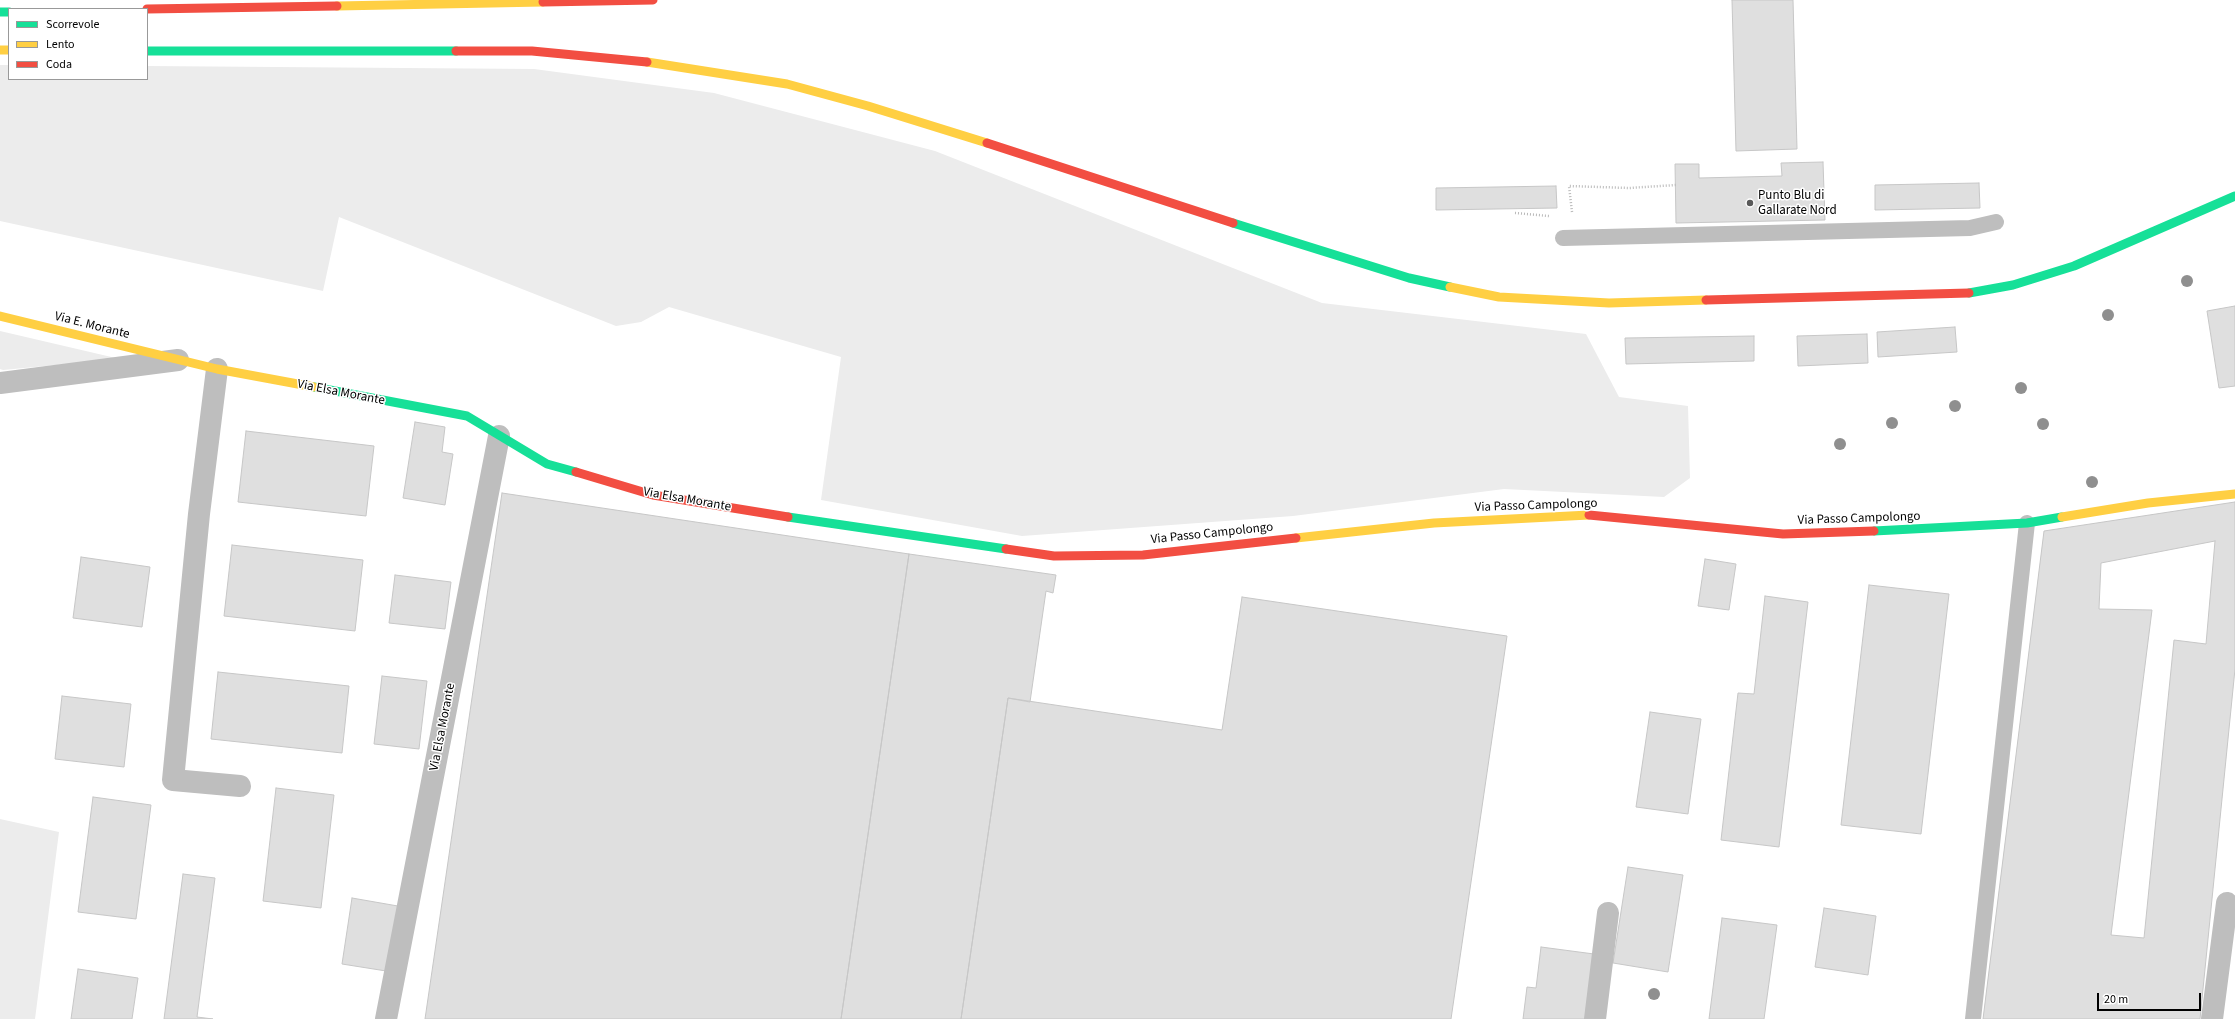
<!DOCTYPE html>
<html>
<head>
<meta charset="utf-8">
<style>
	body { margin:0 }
	#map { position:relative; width:2235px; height:1019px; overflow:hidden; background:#fff; font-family:"Source Sans 3",sans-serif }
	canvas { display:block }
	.legend { position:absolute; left:8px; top:8px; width:140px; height:72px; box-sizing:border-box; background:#fff; border:1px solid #999; margin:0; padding:5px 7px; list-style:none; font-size:12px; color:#000 }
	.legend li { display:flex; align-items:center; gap:8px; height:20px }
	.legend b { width:20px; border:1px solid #999 }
	.scale { position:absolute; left:2097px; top:993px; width:104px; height:18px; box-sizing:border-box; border:2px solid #000; border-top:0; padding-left:5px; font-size:12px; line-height:14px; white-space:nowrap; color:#000; -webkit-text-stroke:3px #fff; paint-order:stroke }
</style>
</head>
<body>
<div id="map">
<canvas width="2235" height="1019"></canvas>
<ul class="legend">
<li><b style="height:5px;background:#16e098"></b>Scorrevole</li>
<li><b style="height:5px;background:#ffcf43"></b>Lento</li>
<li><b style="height:5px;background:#f24e42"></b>Coda</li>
</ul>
<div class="scale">20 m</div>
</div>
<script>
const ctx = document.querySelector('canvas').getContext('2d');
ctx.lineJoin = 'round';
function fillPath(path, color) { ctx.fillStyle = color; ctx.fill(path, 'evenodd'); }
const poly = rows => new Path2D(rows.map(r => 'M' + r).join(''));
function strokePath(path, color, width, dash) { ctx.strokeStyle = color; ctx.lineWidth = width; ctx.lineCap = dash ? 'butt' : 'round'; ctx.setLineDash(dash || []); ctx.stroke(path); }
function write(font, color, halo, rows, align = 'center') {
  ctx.font = font + ' "Source Sans 3",sans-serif'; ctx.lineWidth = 3; ctx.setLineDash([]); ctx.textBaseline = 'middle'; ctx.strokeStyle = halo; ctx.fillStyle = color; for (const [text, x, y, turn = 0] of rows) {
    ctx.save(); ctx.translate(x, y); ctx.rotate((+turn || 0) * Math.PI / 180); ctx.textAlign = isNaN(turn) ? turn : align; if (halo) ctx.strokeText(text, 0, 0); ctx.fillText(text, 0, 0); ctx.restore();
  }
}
const green = poly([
	[0,65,9,65,9,79,147,79,147,66,534,69,714,93,935,151,1322,303,1586,334,1619,397,1688,406,1690,478,1664,497,1504,489,1293,516,1022,536,821,500,841,357,669,307,641,322,616,326,339,217,323,291,0,221],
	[0,331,120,359,3,370,0,369],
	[0,819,59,832,35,1019,0,1019]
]);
const building = poly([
	[1732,0,1793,0,1797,149,1736,151,1732,0],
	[1823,162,1825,220,1676,223,1675,164,1699,164,1699,178,1782,176,1781,163,1823,162],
	[1979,183,1980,208,1875,210,1875,185,1979,183],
	[1556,186,1557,208,1436,210,1436,188,1556,186],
	[2235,306,2235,386,2219,388,2207,311,2235,306],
	[1955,327,1957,352,1878,357,1877,332,1955,327],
	[1867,334,1868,363,1798,366,1797,336,1867,334],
	[1754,336,1754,361,1626,364,1625,338,1754,336],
	[415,422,445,427,442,452,453,454,445,505,403,498,415,422],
	[246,431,374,446,366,516,238,502,246,431],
	[502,493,909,554,841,1019,425,1019,502,493],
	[2235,502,2235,669,2200,1019,1983,1019,2044,531,2235,502],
	[2215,541,2206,644,2174,640,2144,938,2111,935,2152,610,2099,609,2101,563,2215,541],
	[232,545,363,560,355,631,224,616,232,545],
	[909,554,1056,575,1053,593,1046,591,1030,702,1008,698,961,1019,841,1019,909,554],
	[81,557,150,567,142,627,73,618,81,557],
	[1705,559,1736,564,1729,610,1698,606,1705,559],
	[395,575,451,582,445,629,389,623,395,575],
	[1869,585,1949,594,1921,834,1841,825,1869,585],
	[1765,596,1808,602,1779,847,1721,840,1738,693,1754,694,1765,596],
	[1242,597,1507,636,1451,1019,961,1019,1008,698,1222,730,1242,597],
	[218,672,349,686,342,753,211,739,218,672],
	[382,676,427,681,419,749,374,744,382,676],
	[62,696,131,704,124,767,55,759,62,696],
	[1650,712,1701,719,1688,814,1636,807,1650,712],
	[276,788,334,795,321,908,263,901,276,788],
	[93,797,151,805,136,919,78,912,93,797],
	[1628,867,1683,875,1668,972,1613,963,1628,867],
	[183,874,215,878,197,1017,213,1019,164,1019,183,874],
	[352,898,415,909,405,974,342,964,352,898],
	[1824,908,1876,916,1868,975,1815,967,1824,908],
	[1722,918,1777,925,1764,1019,1709,1019,1722,918],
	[1541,947,1594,954,1585,1019,1523,1019,1527,987,1536,988,1541,947],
	[78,969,138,978,132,1019,71,1019,78,969]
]);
const path = poly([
	[1572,212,1569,186,1629,188,1676,185],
	[1515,213,1549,216]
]);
const lane = poly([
	[1563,238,1970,228,1996,222],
	[1973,1019,2027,523]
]);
const street = poly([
	[217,369,199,514,173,780,240,786],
	[0,383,178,360],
	[386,1019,499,436],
	[1595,1019,1608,913],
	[2212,1019,2227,903]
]);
const fast = poly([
	[0,12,9,12],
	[147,51,456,51],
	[1233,223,1409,278,1450,287],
	[1969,293,2013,285,2074,266,2235,196],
	[314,387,467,416,547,464,576,472],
	[788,517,1006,549],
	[1874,531,2027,523,2062,517]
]);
const slow = poly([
	[337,6,543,2],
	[0,50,9,50],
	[647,62,787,84,868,106,987,143],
	[1450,287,1499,297,1609,303,1706,300],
	[0,316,217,369,314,387],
	[2062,517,2148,503,2235,494],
	[1296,538,1434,523,1589,515]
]);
const jam = poly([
	[543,2,653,0],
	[147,9,337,6],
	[456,51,532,51,647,62],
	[987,143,1233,223],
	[1706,300,1969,293],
	[576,472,653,495,788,517],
	[1589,515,1783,534,1874,531],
	[1006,549,1054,556,1143,555,1296,538]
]);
const trees = [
	[2187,281],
	[2108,315],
	[2021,388],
	[1955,406],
	[1892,423],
	[2043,424],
	[1840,444],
	[2092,482],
	[1654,994]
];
const markers = [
	[1750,203,4,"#595959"]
];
const poiNames = [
	["Punto Blu di",1758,196],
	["Gallarate Nord",1758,211]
];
const streetNames = [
	["Via E. Morante",92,326,14],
	["Via Elsa Morante",341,393,11],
	["Via Elsa Morante",687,500,10],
	["Via Passo Campolongo",1536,506,-2],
	["Via Passo Campolongo",1859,519,-2],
	["Via Passo Campolongo",1212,534,-6],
	["Via Elsa Morante",443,727,-79]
];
fillPath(green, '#ececec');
fillPath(building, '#dfdfdf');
strokePath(building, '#c7c7c7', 1);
strokePath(path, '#b9b9b9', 2.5, [1, 2]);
strokePath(lane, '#bebebe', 16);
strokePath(street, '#bebebe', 22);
strokePath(fast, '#16e098', 9);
strokePath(slow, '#ffcf43', 9);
strokePath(jam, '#f24e42', 9);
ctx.fillStyle = '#8f8f8f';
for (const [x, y] of trees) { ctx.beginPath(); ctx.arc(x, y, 6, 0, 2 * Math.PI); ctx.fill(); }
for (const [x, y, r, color] of markers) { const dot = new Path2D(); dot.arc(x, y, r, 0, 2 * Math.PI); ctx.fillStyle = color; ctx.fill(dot); strokePath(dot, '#fff', 1.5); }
write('13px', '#000', '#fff', poiNames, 'left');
write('13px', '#000', '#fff', streetNames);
</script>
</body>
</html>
